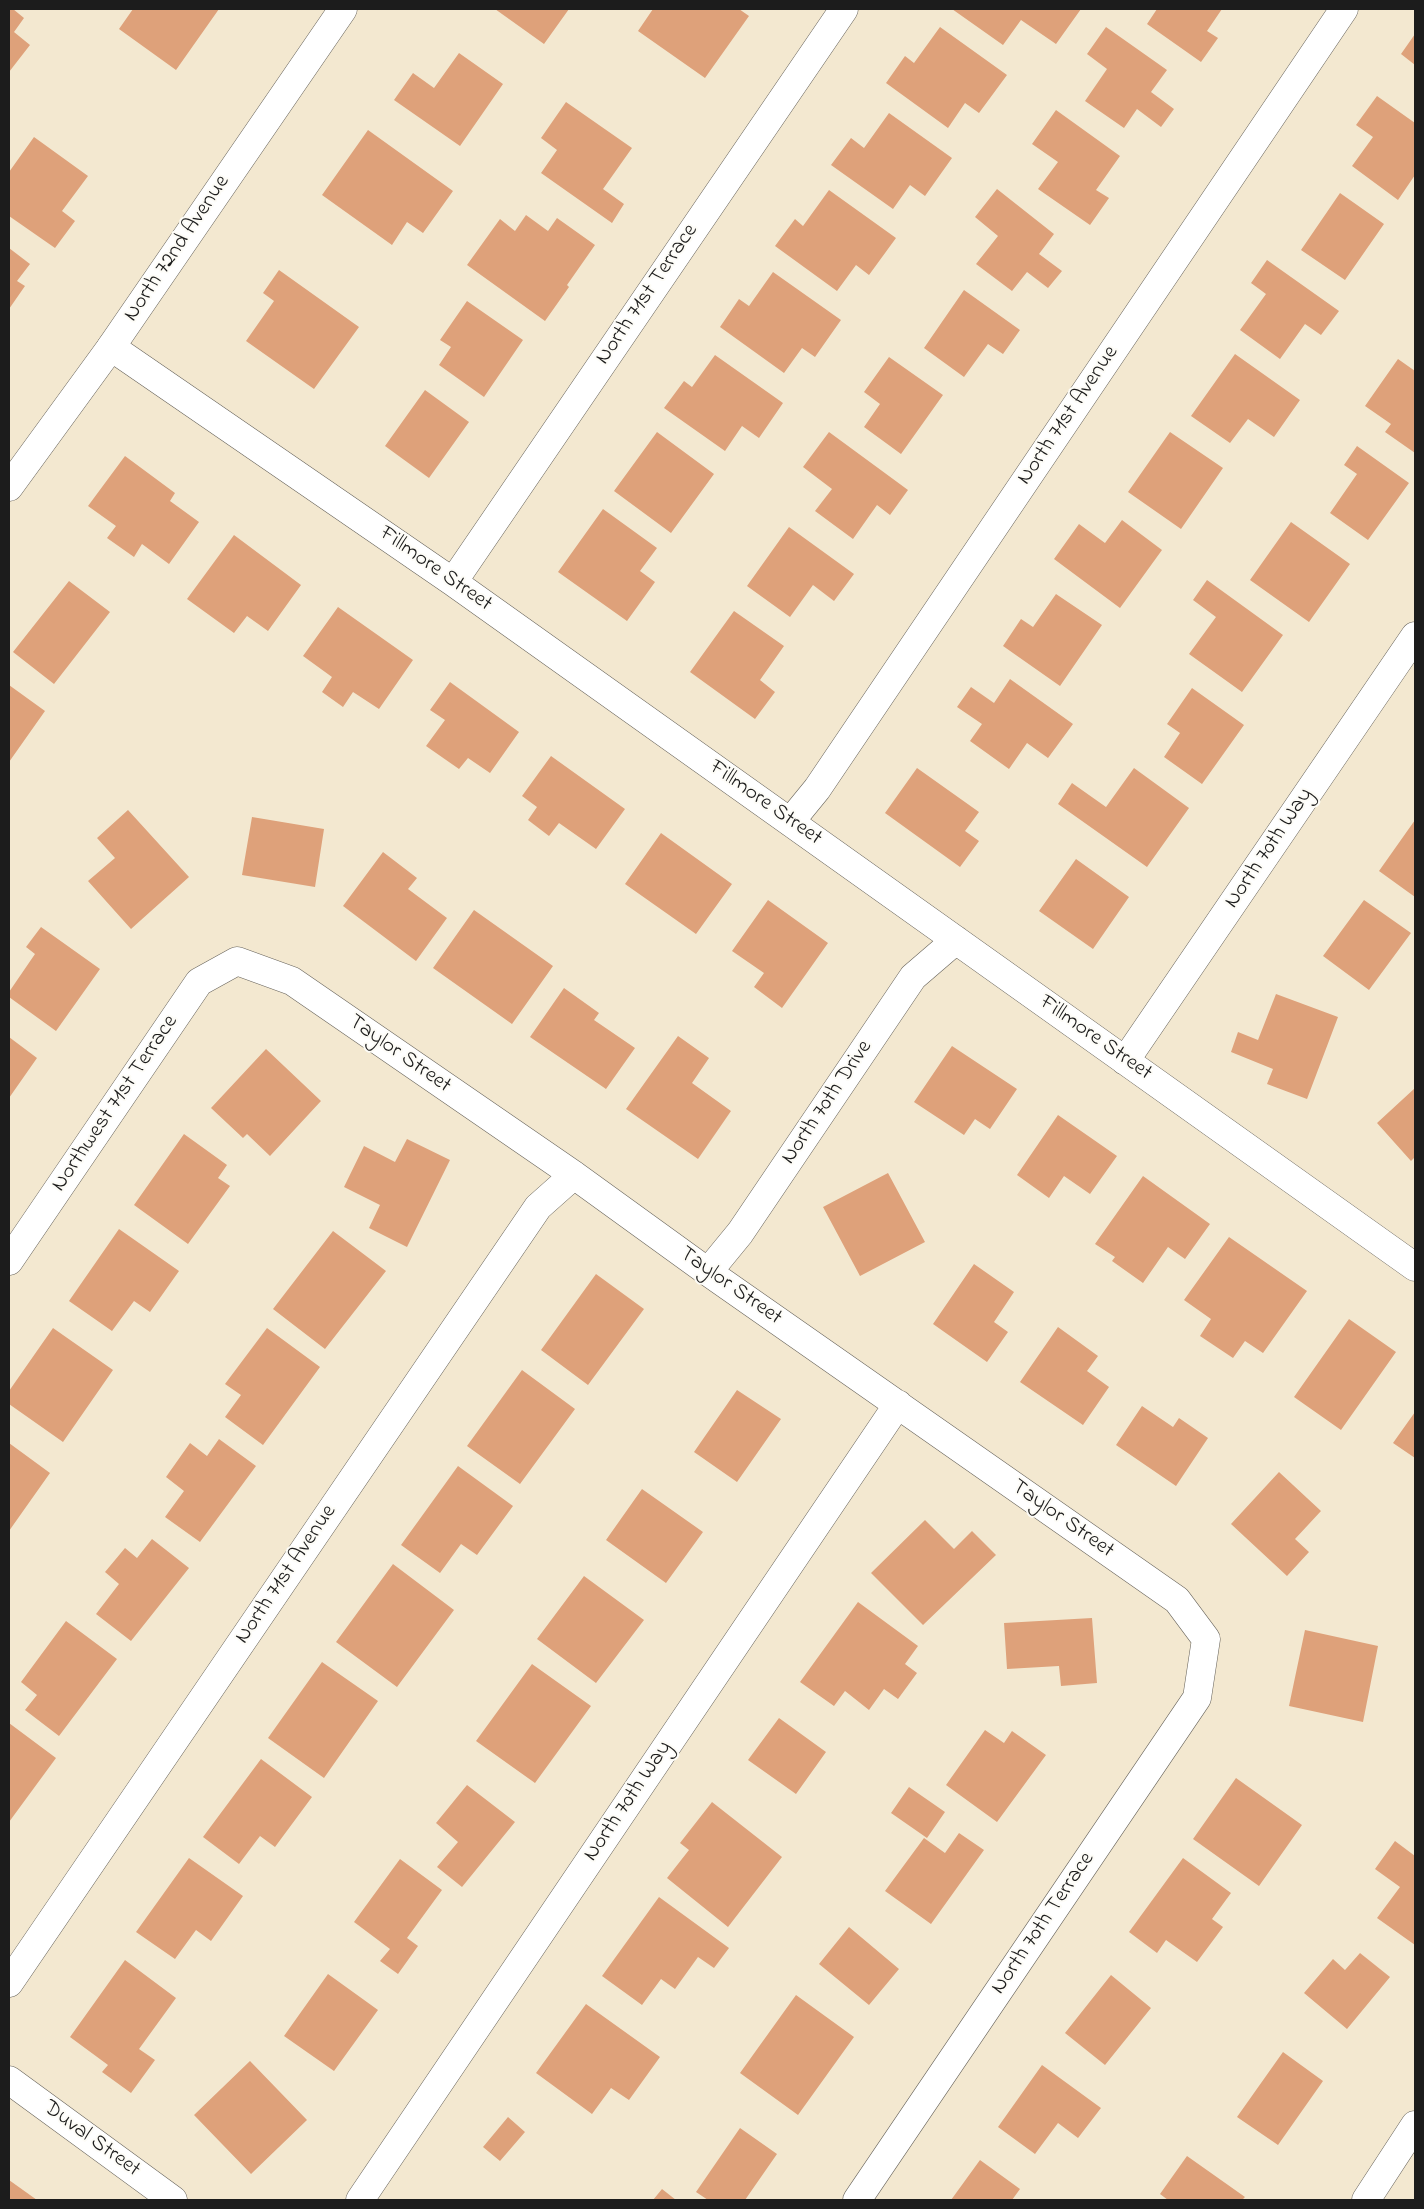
<!DOCTYPE html>
<html>
<head>
<meta charset="utf-8">
<style>
	body { margin:0 }
	#map { position:relative; width:1424px; height:2209px; overflow:hidden; background:#f3e8d0; font-family:"Indie Flower",sans-serif }
	canvas { display:block }
	.frame { position:absolute; inset:0; border:10px solid #1c1c1c; pointer-events:none }
</style>
</head>
<body>
<div id="map">
<canvas width="1424" height="2209"></canvas>
<div class="frame"></div>
</div>
<script>
const ctx = document.querySelector('canvas').getContext('2d');
ctx.lineJoin = 'round';
function fillPath(path, color) { ctx.fillStyle = color; ctx.fill(path, 'evenodd'); }
const poly = rows => new Path2D(rows.map(r => 'M' + r).join(''));
function strokePath(path, color, width, dash) { ctx.strokeStyle = color; ctx.lineWidth = width; ctx.lineCap = dash ? 'butt' : 'round'; ctx.setLineDash(dash || []); ctx.stroke(path); }
function write(font, color, halo, rows, align = 'center') {
  ctx.font = font + ' "Indie Flower",sans-serif'; ctx.lineWidth = 4; ctx.setLineDash([]); ctx.textBaseline = 'middle'; ctx.strokeStyle = halo; ctx.fillStyle = color; for (const [text, x, y, turn = 0] of rows) {
    ctx.save(); ctx.translate(x, y); ctx.rotate((+turn || 0) * Math.PI / 180); ctx.textAlign = isNaN(turn) ? turn : align; if (halo) ctx.strokeText(text, 0, 0); ctx.fillText(text, 0, 0); ctx.restore();
  }
}
const building = poly([
	[9,9,13,9,24,18,14,32,30,45,9,72],
	[133,9,219,9,176,70,119,29],
	[495,9,569,9,544,44],
	[653,9,739,9,749,16,705,78,638,31],
	[952,9,1081,9,1056,44,1021,20,1003,45],
	[1157,9,1222,9,1207,31,1218,38,1201,62,1147,24],
	[940,27,1007,75,979,113,965,103,948,128,886,83,905,56,914,63],
	[1106,27,1167,70,1151,92,1174,109,1161,127,1137,109,1124,128,1085,101,1107,69,1087,54],
	[1415,34,1415,65,1401,54],
	[459,53,503,84,460,146,394,100,413,73,434,88],
	[1377,96,1415,123,1415,175,1398,200,1352,166,1373,137,1356,125],
	[566,102,632,148,603,189,624,204,612,223,541,173,557,150,541,138],
	[1056,110,1120,156,1096,190,1109,198,1090,225,1038,189,1058,162,1032,144],
	[889,113,952,158,925,196,910,185,893,209,831,165,851,138,864,148],
	[368,130,453,191,423,233,407,222,392,245,322,195],
	[34,137,88,176,62,211,75,221,55,248,9,216,9,172],
	[997,189,1054,234,1039,254,1062,271,1048,288,1027,272,1012,291,976,264,998,236,975,217],
	[829,190,896,238,869,275,856,265,837,291,775,246,795,219,803,226],
	[1340,193,1384,224,1345,280,1301,250],
	[526,215,548,231,557,218,595,245,567,285,569,287,545,321,467,265,500,219,515,231],
	[9,248,30,264,17,281,25,286,9,309],
	[1267,260,1339,311,1321,335,1305,324,1280,359,1240,330,1266,294,1251,283],
	[279,270,359,327,314,389,246,341,274,301,263,293],
	[773,272,841,320,815,357,802,348,784,373,720,327,739,299,749,306],
	[964,290,1020,330,1003,354,988,344,964,377,924,348],
	[467,301,523,340,484,397,439,365,451,347,440,340],
	[1235,354,1300,400,1274,437,1248,419,1230,443,1191,416],
	[715,355,783,403,759,438,742,426,725,451,664,408,684,381,692,387],
	[889,357,943,395,901,454,864,427,880,404,864,392],
	[1398,359,1415,371,1415,453,1385,432,1391,424,1365,406],
	[425,390,469,422,429,478,385,446],
	[657,432,714,474,671,533,614,491],
	[829,432,908,490,890,515,877,505,853,539,815,511,832,489,803,467],
	[1170,432,1223,468,1181,529,1128,492],
	[1357,446,1409,483,1368,540,1330,513,1357,474,1344,465],
	[125,456,175,493,170,501,199,522,169,564,142,544,134,557,107,538,116,526,88,506],
	[603,509,657,548,640,571,655,582,627,621,558,572],
	[1122,520,1162,550,1120,608,1054,559,1079,524,1105,543],
	[1291,522,1350,564,1309,622,1250,580],
	[789,527,854,574,834,601,813,585,790,617,747,586],
	[234,535,301,585,268,631,247,616,234,633,187,599],
	[1207,580,1283,635,1242,692,1189,654,1216,617,1193,600],
	[69,581,110,612,54,684,13,652],
	[1056,594,1102,625,1060,686,1003,646,1021,619,1033,627],
	[338,607,413,660,379,709,353,692,343,707,322,692,332,677,303,656],
	[734,611,784,646,760,680,775,692,755,719,690,672],
	[1010,679,1073,724,1048,758,1027,743,1009,769,970,741,982,724,957,707,971,687,994,703],
	[450,682,519,732,490,773,468,758,459,769,426,746,445,720,430,710],
	[9,685,45,711,9,762],
	[1192,688,1244,725,1202,784,1164,757,1180,733,1167,724],
	[551,756,625,809,596,849,559,823,549,836,528,820,537,807,522,796],
	[917,768,979,812,965,831,979,841,960,867,885,813],
	[1134,768,1189,808,1147,867,1058,804,1072,783,1106,807],
	[128,810,189,877,131,929,88,881,115,858,97,838],
	[252,817,324,829,315,887,242,875],
	[1415,820,1415,897,1379,871],
	[661,833,732,884,696,934,625,884],
	[383,852,417,878,408,889,447,918,416,961,343,906],
	[1076,859,1129,897,1093,949,1039,911],
	[768,900,828,943,782,1008,754,987,764,973,732,951],
	[1364,900,1411,933,1369,990,1323,956],
	[474,910,553,966,512,1024,433,968],
	[41,927,100,969,56,1031,9,997,9,992,35,954,26,947],
	[564,988,599,1013,594,1020,635,1048,606,1089,530,1037],
	[1276,994,1338,1017,1307,1099,1267,1084,1273,1069,1231,1052,1238,1032,1258,1040],
	[678,1036,709,1058,692,1083,731,1111,698,1159,626,1109],
	[9,1037,37,1058,9,1098],
	[952,1046,1017,1089,990,1129,975,1119,964,1135,914,1102],
	[266,1049,321,1101,270,1156,247,1134,243,1138,211,1108],
	[1415,1088,1415,1157,1411,1161,1377,1123],
	[1058,1115,1117,1156,1090,1194,1064,1176,1049,1198,1017,1175],
	[184,1134,227,1165,218,1178,230,1186,188,1244,134,1205],
	[407,1139,450,1160,407,1247,369,1228,380,1205,344,1187,364,1146,395,1162],
	[888,1173,925,1242,860,1276,823,1207],
	[1143,1176,1210,1224,1185,1259,1168,1247,1143,1283,1112,1261,1115,1257,1095,1244],
	[119,1229,179,1271,150,1312,134,1301,112,1331,69,1301],
	[333,1231,386,1271,325,1349,273,1309],
	[1229,1237,1307,1291,1263,1353,1245,1341,1233,1358,1200,1336,1211,1319,1184,1300],
	[974,1264,1014,1292,994,1322,1008,1332,987,1362,933,1324],
	[596,1274,644,1309,588,1385,541,1350],
	[1349,1319,1396,1352,1341,1430,1294,1397],
	[1058,1327,1098,1356,1087,1371,1109,1387,1083,1425,1020,1382],
	[53,1328,113,1370,63,1442,9,1404,9,1391],
	[267,1328,320,1367,263,1445,225,1417,241,1395,225,1384],
	[522,1370,575,1409,520,1484,467,1446],
	[737,1390,781,1419,737,1482,694,1452],
	[1142,1406,1173,1427,1179,1418,1208,1438,1176,1486,1116,1445],
	[1415,1412,1415,1458,1393,1443],
	[219,1439,256,1466,200,1542,165,1517,184,1491,166,1477,190,1443,207,1456],
	[9,1443,50,1473,9,1531],
	[458,1466,513,1506,477,1555,461,1544,440,1573,401,1545],
	[1279,1472,1321,1511,1295,1539,1309,1552,1287,1576,1231,1524],
	[642,1489,703,1532,666,1583,606,1540],
	[925,1520,954,1549,972,1531,996,1555,923,1625,871,1573],
	[152,1539,189,1568,131,1641,96,1614,119,1584,105,1572,125,1548,137,1558],
	[393,1564,454,1610,397,1687,336,1642],
	[584,1576,644,1620,596,1683,537,1639],
	[858,1602,918,1646,905,1664,917,1673,898,1699,884,1689,869,1710,845,1691,834,1706,800,1682],
	[1092,1618,1097,1683,1061,1686,1059,1666,1007,1669,1004,1623],
	[66,1621,117,1659,59,1736,25,1710,37,1695,21,1682],
	[1305,1630,1378,1646,1363,1722,1289,1706],
	[322,1662,378,1701,324,1778,268,1738],
	[532,1664,591,1706,535,1783,476,1741],
	[779,1718,826,1752,796,1794,748,1760],
	[9,1723,56,1758,9,1822],
	[985,1730,1004,1743,1012,1731,1046,1755,997,1822,946,1785],
	[261,1759,312,1797,275,1847,260,1836,239,1864,203,1837],
	[1236,1778,1302,1825,1259,1886,1193,1839],
	[467,1785,515,1822,462,1887,437,1867,458,1842,436,1823],
	[909,1787,945,1812,927,1838,891,1813],
	[712,1802,782,1857,728,1927,667,1878,689,1850,680,1843],
	[959,1833,984,1850,931,1924,885,1891,924,1838,945,1853],
	[1395,1841,1415,1856,1415,1945,1377,1918,1400,1887,1375,1869],
	[189,1858,243,1896,211,1941,196,1930,175,1959,136,1932],
	[1183,1858,1231,1893,1212,1919,1223,1927,1197,1962,1166,1940,1157,1953,1129,1932],
	[400,1859,442,1890,407,1938,418,1946,398,1974,380,1961,390,1949,354,1922],
	[659,1897,729,1948,714,1968,698,1957,675,1989,661,1979,642,2005,602,1976],
	[849,1927,899,1969,869,2005,819,1964],
	[1360,1953,1390,1977,1347,2029,1304,1993,1333,1959,1345,1970],
	[125,1960,176,1998,139,2049,155,2060,131,2093,102,2072,108,2065,70,2037],
	[328,1974,378,2010,334,2071,284,2036],
	[1111,1975,1151,2008,1105,2065,1065,2033],
	[796,1995,854,2037,798,2115,740,2073],
	[586,2004,660,2057,629,2100,611,2088,592,2114,536,2073],
	[1283,2052,1323,2081,1278,2145,1237,2117],
	[250,2061,307,2120,251,2174,194,2115],
	[1042,2065,1101,2108,1078,2138,1058,2123,1035,2154,998,2127],
	[508,2117,525,2132,500,2161,483,2147],
	[740,2128,777,2154,745,2200,708,2200,696,2192],
	[1187,2156,1245,2197,1242,2200,1168,2200,1160,2194],
	[980,2160,1020,2189,1012,2200,951,2200],
	[9,2180,37,2200,9,2200],
	[662,2189,676,2200,653,2200]
]);
const street = poly([
	[111,347,453,582,1415,1267],
	[453,582,844,9],
	[790,822,817,789,1344,9],
	[1125,1061,1415,636],
	[9,1261,199,982,237,961,292,981,574,1175,708,1272,1177,1600,1206,1639,1197,1698,857,2200],
	[708,1272,740,1233,913,977,956,940],
	[9,1983,538,1207,574,1175],
	[9,2080,173,2200],
	[360,2200,898,1404],
	[1366,2200,1415,2125]
]);
const secondary = poly([
	[9,487,111,347,343,9]
]);
const streetNames = [
	["North 72nd Avenue",178,249,-56],
	["North 71st Terrace",648,295,-56],
	["North 71st Avenue",1069,416,-56],
	["Fillmore Street",435,570,35],
	["Fillmore Street",765,804,35],
	["North 70th Way",1270,849,-56],
	["Fillmore Street",1095,1039,35],
	["Taylor Street",399,1055,35],
	["North 70th Drive",828,1103,-56],
	["Northwest 71st Terrace",116,1104,-56],
	["Taylor Street",730,1287,35],
	["Taylor Street",1062,1520,35],
	["North 71st Avenue",287,1575,-56],
	["North 70th Way",629,1802,-56],
	["North 70th Terrace",1044,1924,-56],
	["Duval Street",91,2140,36]
];
fillPath(building, '#dea17a');
strokePath(street, '#67635b', 29);
strokePath(secondary, '#67635b', 29);
strokePath(street, '#fff', 28);
strokePath(secondary, '#fff', 28);
write('22px', '#1c1c1c', '#fdfcf7', streetNames);
</script>
</body>
</html>
